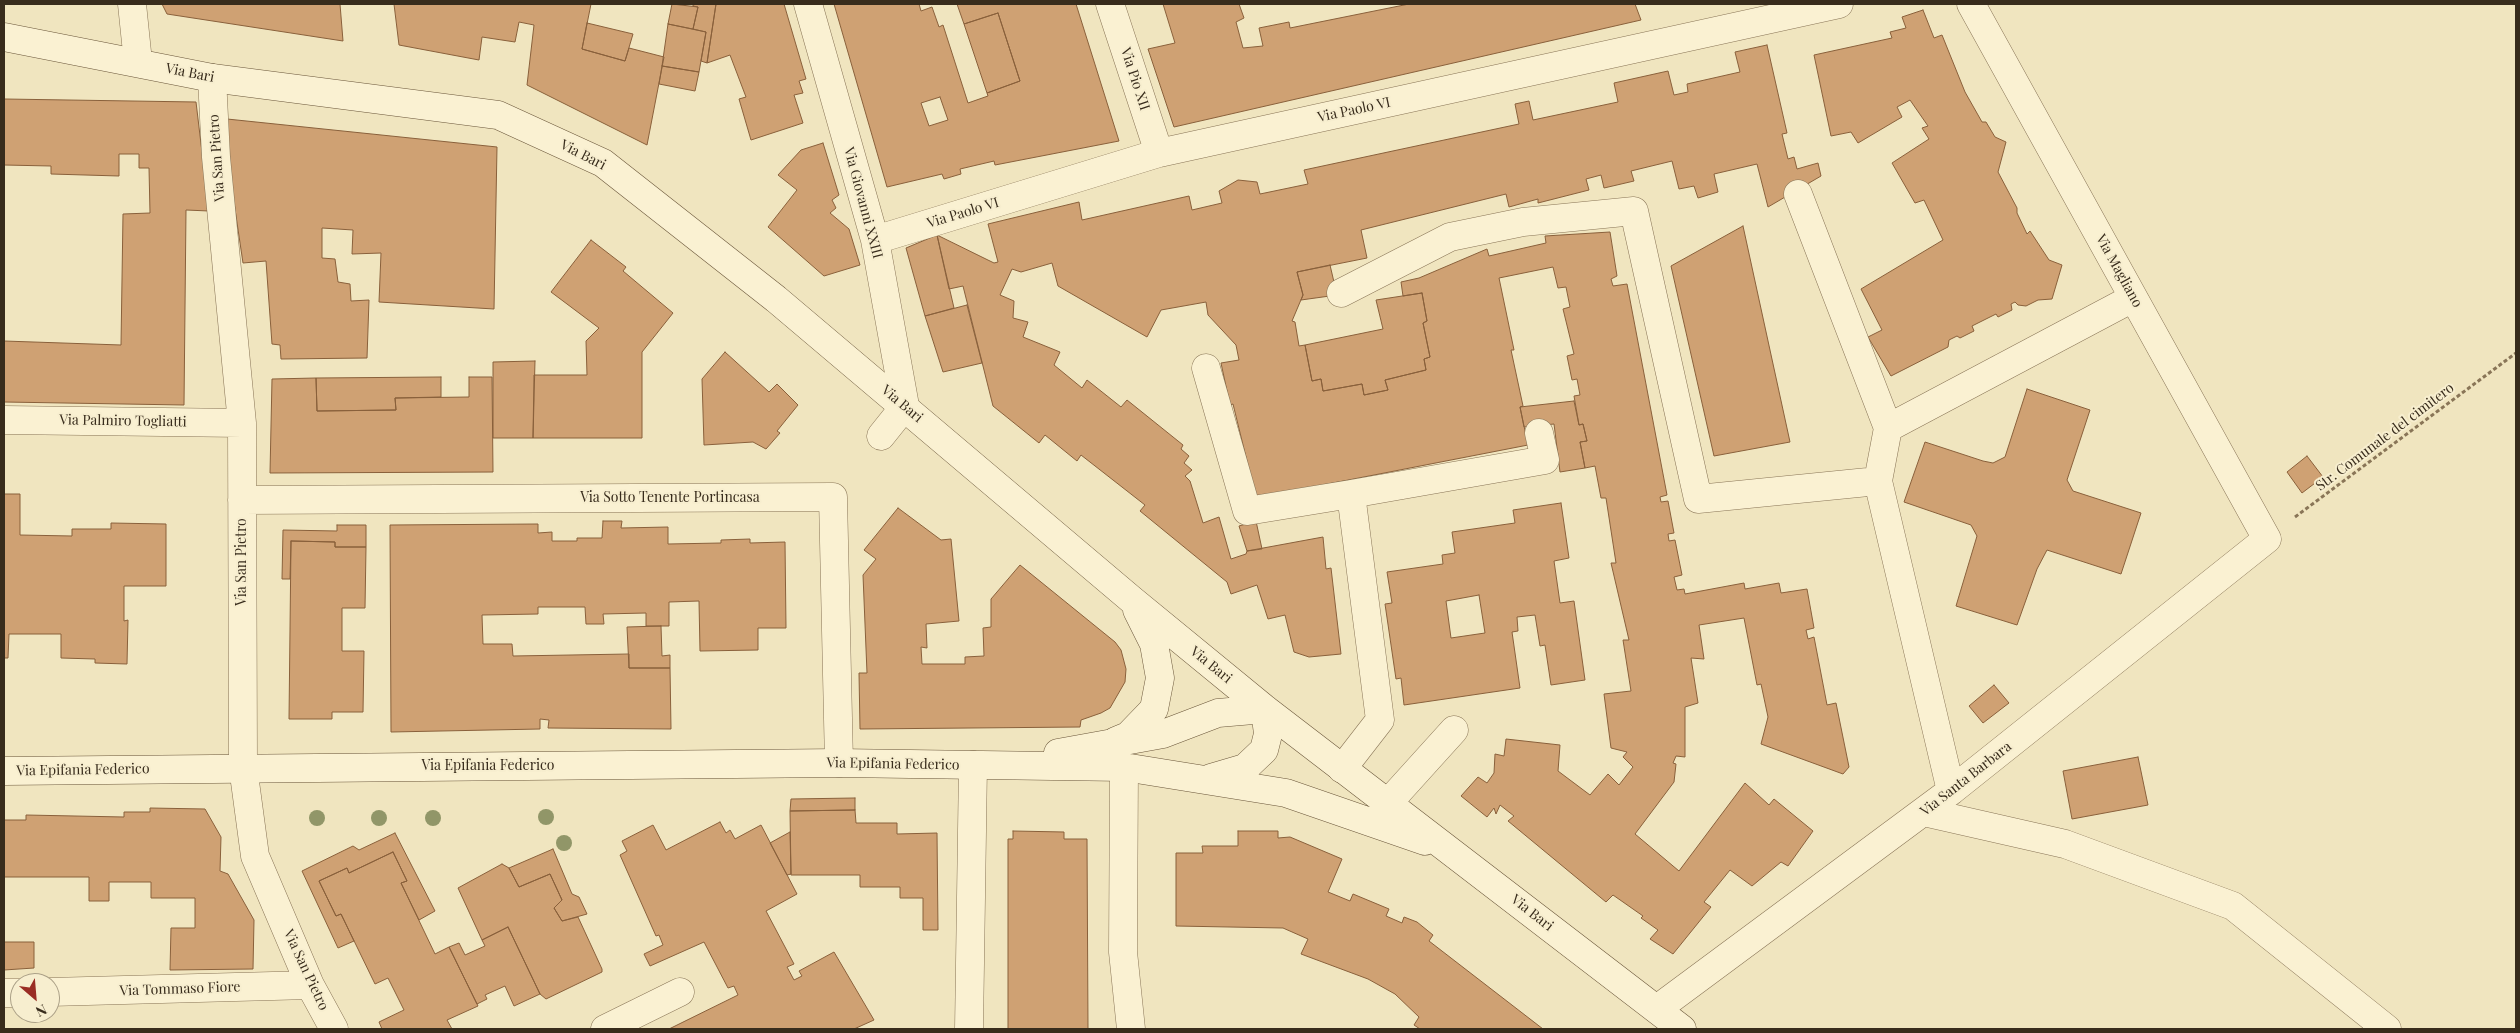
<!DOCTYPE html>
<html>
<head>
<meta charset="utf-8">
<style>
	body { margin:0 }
	#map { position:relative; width:2520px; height:1033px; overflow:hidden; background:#f0e5bf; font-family:"Playfair Display",serif }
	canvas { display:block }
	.frame { position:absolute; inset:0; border:5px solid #382c1c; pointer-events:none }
	.north { position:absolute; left:10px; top:973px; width:50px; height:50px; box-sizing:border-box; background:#f7eecf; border:1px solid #aba087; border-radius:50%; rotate:153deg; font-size:14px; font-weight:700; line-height:20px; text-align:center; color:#382c1c }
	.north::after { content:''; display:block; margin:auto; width:18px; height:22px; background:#9a2d24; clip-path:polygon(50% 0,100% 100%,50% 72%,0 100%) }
</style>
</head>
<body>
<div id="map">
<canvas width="2520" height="1033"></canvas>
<div class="frame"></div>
<div class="north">N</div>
</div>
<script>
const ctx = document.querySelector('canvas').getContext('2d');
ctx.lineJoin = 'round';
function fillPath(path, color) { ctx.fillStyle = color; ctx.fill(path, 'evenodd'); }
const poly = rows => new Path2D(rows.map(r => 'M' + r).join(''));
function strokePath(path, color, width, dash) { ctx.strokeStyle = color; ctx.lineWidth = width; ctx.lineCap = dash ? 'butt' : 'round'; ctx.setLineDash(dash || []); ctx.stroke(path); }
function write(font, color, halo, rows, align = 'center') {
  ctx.font = font + ' "Playfair Display",serif'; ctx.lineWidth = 4; ctx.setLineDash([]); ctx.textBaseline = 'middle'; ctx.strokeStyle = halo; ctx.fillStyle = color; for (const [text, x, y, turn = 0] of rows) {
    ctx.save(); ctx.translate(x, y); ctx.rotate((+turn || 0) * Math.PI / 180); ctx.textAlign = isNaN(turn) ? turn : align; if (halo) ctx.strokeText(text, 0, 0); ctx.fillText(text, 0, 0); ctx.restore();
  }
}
const building = poly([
	[162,4,340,4,343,41,167,14,162,4],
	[394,4,591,4,582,49,625,61,629,48,664,57,647,145,527,85,534,25,519,22,515,42,482,37,479,60,399,45,394,4],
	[672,4,698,7,693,29,668,24,672,4],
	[693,4,716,4,707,63,701,61,706,32,693,29,698,7,693,6,693,4],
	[716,4,784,4,806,79,799,81,803,93,794,95,803,123,751,140,739,99,746,97,730,55,707,63,716,4],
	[834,4,919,4,921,11,932,7,939,27,943,25,968,103,988,96,987,93,1020,81,998,13,964,24,957,4,1076,4,1119,141,995,165,994,161,960,169,961,174,944,179,942,174,887,187,834,4],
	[940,97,948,120,929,126,921,103,940,97],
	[1163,4,1239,4,1244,18,1236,22,1243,48,1263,46,1259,28,1289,22,1290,28,1409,4,1635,4,1641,20,1174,127,1148,49,1175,43,1163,4],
	[1923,10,1934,38,1942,35,1965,92,1982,122,1986,122,1995,137,2006,142,1998,172,2017,208,2017,213,2027,234,2030,231,2049,260,2062,265,2052,299,2038,300,2026,306,2018,305,2015,302,2011,304,2012,310,1998,317,1996,314,1972,326,1974,331,1960,338,1957,336,1949,340,1948,347,1891,376,1868,337,1882,330,1861,289,1943,240,1924,200,1915,203,1892,163,1929,139,1922,128,1928,126,1910,100,1897,107,1902,117,1858,143,1851,132,1831,136,1814,55,1892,38,1890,32,1906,28,1902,17,1923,10],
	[998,13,1020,81,987,93,964,24,998,13],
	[587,23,633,34,625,61,582,49,587,23],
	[668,24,706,32,699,72,662,66,668,24],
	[1767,45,1787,133,1782,134,1788,159,1794,157,1797,169,1818,163,1821,176,1768,207,1757,164,1714,174,1718,192,1698,198,1694,186,1679,189,1672,161,1631,171,1634,181,1604,188,1601,175,1586,179,1589,190,1538,203,1538,199,1509,207,1506,194,1361,230,1367,258,1297,272,1303,295,1292,321,1295,322,1299,346,1305,345,1312,381,1321,379,1323,391,1362,384,1364,395,1388,390,1385,380,1426,370,1424,359,1430,357,1423,323,1427,321,1422,293,1403,296,1401,282,1419,278,1487,249,1489,256,1546,243,1545,236,1610,232,1617,276,1611,279,1613,286,1627,284,1667,495,1660,497,1661,502,1668,501,1674,533,1668,534,1669,541,1675,540,1682,575,1674,577,1677,590,1684,589,1685,594,1744,583,1745,589,1779,583,1781,593,1807,589,1814,628,1806,630,1808,639,1814,637,1827,705,1836,703,1849,767,1843,774,1761,744,1768,717,1761,684,1757,685,1744,618,1699,625,1704,659,1691,658,1698,703,1685,707,1685,757,1676,756,1673,763,1676,764,1674,782,1635,834,1679,871,1745,783,1769,805,1774,799,1813,831,1788,866,1781,862,1752,886,1730,870,1704,902,1711,907,1673,954,1650,939,1658,930,1641,918,1643,916,1613,895,1606,902,1508,821,1514,816,1500,805,1496,814,1494,808,1487,817,1461,796,1478,777,1487,783,1494,773,1495,754,1504,756,1506,739,1560,745,1558,771,1590,795,1608,774,1619,785,1633,767,1623,757,1627,752,1611,748,1604,694,1631,691,1623,640,1629,640,1611,563,1616,563,1606,498,1601,498,1595,466,1585,468,1580,442,1587,441,1583,424,1579,425,1574,396,1580,395,1577,379,1572,380,1567,356,1574,354,1563,309,1570,307,1566,287,1558,288,1553,267,1499,278,1514,350,1511,350,1523,406,1520,407,1528,445,1256,498,1233,404,1230,405,1221,363,1239,360,1236,345,1208,315,1206,302,1161,310,1147,337,1058,286,1052,263,1021,272,1012,269,1000,295,1014,301,1013,318,1028,322,1023,337,1060,352,1054,365,1082,388,1087,380,1121,407,1127,400,1183,445,1181,449,1189,456,1184,463,1192,470,1185,476,1190,481,1203,523,1219,517,1231,559,1246,554,1247,551,1323,537,1326,569,1331,568,1341,654,1309,657,1294,652,1285,615,1268,619,1257,585,1231,594,1227,582,1140,511,1145,505,1081,455,1077,461,1045,435,1039,443,993,406,963,286,949,289,937,235,994,263,998,262,988,224,1079,202,1082,220,1189,196,1192,210,1222,203,1219,191,1238,180,1257,182,1260,194,1308,184,1304,170,1519,124,1515,104,1529,101,1533,120,1618,102,1614,83,1668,71,1674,95,1688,92,1687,84,1740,72,1735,52,1767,45],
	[662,66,699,72,695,91,659,84,662,66],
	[4,99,196,102,209,211,186,210,184,405,4,402,4,341,121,345,123,214,150,213,149,168,139,168,139,154,119,154,119,176,51,174,51,166,4,165,4,99],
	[227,119,497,147,494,309,379,302,381,253,352,254,353,230,322,228,322,258,335,259,338,282,350,284,351,301,369,300,367,358,281,359,280,345,272,344,266,261,243,263,228,162,227,119],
	[823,143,839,195,832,200,836,208,830,213,849,229,860,265,824,276,768,227,797,190,778,175,801,150,823,143],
	[1743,226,1790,442,1714,456,1671,266,1743,226],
	[937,235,954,308,925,316,906,248,937,235],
	[591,240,626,267,623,271,673,313,642,352,642,438,533,438,534,375,587,375,586,341,599,328,551,292,591,240],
	[1330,265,1337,295,1301,300,1303,295,1297,272,1330,265],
	[1422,293,1427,321,1423,323,1430,357,1424,359,1426,370,1385,380,1388,390,1364,395,1362,384,1323,391,1321,379,1312,381,1305,345,1383,329,1376,300,1422,293],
	[967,305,982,363,943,372,925,316,967,305],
	[725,352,769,392,777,384,798,405,777,431,780,433,766,449,753,442,704,445,702,379,725,352],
	[535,361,533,438,493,438,493,362,535,361],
	[441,377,441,397,395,398,396,410,317,411,316,378,441,377],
	[469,377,492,377,493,472,270,473,272,379,316,378,317,411,396,410,395,398,469,397,469,377],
	[2027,389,2090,410,2067,480,2073,491,2141,513,2121,574,2047,550,2037,569,2017,625,1956,606,1977,536,1971,525,1904,502,1925,442,1983,461,1993,463,2005,457,2027,389],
	[1574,401,1579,425,1583,424,1587,441,1580,442,1585,468,1560,472,1554,424,1524,427,1520,407,1574,401],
	[2307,456,2323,477,2302,493,2287,472,2307,456],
	[4,494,20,494,20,535,72,536,72,529,111,529,111,523,166,524,166,586,124,586,124,621,128,620,127,664,95,663,95,659,61,658,61,634,9,634,8,658,4,658,4,494],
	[1561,503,1569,558,1554,561,1560,603,1574,601,1585,680,1551,685,1545,645,1540,646,1535,615,1517,617,1518,631,1512,632,1520,688,1404,705,1401,678,1396,679,1385,604,1392,603,1387,572,1443,564,1442,555,1455,553,1452,532,1515,523,1513,510,1561,503],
	[1479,595,1485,633,1451,638,1446,601,1479,595],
	[898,508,941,540,951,539,959,621,926,624,927,648,921,647,922,664,965,664,965,657,984,656,983,628,991,627,991,599,1020,565,1115,642,1121,650,1126,669,1125,682,1110,708,1101,713,1081,720,1080,727,860,729,859,673,867,673,863,575,876,559,864,550,898,508],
	[603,521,622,521,621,528,668,527,668,544,721,543,721,540,750,539,750,543,785,542,786,628,758,628,758,650,700,651,699,601,669,602,669,626,646,626,646,613,603,614,604,624,586,624,585,607,538,607,538,614,482,615,483,644,512,644,513,656,629,654,629,668,670,668,671,729,548,728,549,720,540,719,540,729,391,732,390,525,538,524,538,533,552,532,552,541,577,541,577,538,602,538,603,521],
	[1256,521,1262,549,1247,551,1239,526,1256,521],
	[337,525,366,525,366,547,335,547,335,542,291,541,290,579,282,579,283,530,337,531,337,525],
	[291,541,335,542,335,547,366,547,365,608,342,608,342,651,364,651,363,712,332,712,332,719,289,719,291,541],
	[661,626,662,656,670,655,670,668,629,668,627,627,661,626],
	[1994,685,2009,703,1983,723,1969,706,1994,685],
	[2138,757,2148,805,2072,819,2063,771,2138,757],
	[855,798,855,810,790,811,791,799,855,798],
	[4,806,4,820,26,820,26,815,124,817,124,812,150,812,150,808,205,809,221,837,220,871,228,874,254,920,253,969,170,970,171,928,195,928,195,898,151,898,151,882,109,882,109,901,89,901,89,877,4,877,4,806],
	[855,810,856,823,897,823,897,834,937,833,938,930,923,930,923,898,900,898,900,887,860,887,860,875,791,875,790,811,855,810],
	[720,822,726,833,730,830,735,839,761,825,797,894,766,911,794,964,787,967,794,980,802,976,799,971,834,952,874,1020,854,1029,669,1029,738,995,734,986,728,988,704,942,650,966,644,954,663,945,659,935,656,936,620,855,627,851,622,841,653,825,666,850,720,822],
	[1013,831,1064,832,1064,839,1087,839,1088,1029,1008,1029,1008,839,1013,839,1013,831],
	[1238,831,1278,831,1278,838,1290,837,1342,859,1328,892,1350,901,1353,894,1389,909,1386,916,1402,923,1404,917,1417,922,1433,935,1429,941,1543,1029,1420,1029,1414,1025,1419,1017,1395,994,1368,979,1301,954,1308,939,1283,928,1176,926,1176,853,1203,853,1202,846,1238,846,1238,831],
	[790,832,791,874,787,875,770,843,790,832],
	[395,833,435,911,419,920,401,883,407,881,393,852,349,873,347,868,319,881,336,916,341,914,354,941,338,948,302,871,353,846,359,850,395,833],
	[553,849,572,894,579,897,587,914,562,921,554,908,562,900,550,874,519,887,509,868,553,849],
	[393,852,407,881,401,883,435,954,449,947,478,1006,447,1020,452,1029,382,1029,379,1022,404,1010,388,978,375,984,341,914,336,916,319,881,347,868,349,873,393,852],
	[502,864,509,868,519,887,550,874,562,900,554,908,562,921,578,917,602,969,602,972,546,999,540,994,508,927,482,940,458,888,502,864],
	[508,927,540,994,514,1006,505,986,485,995,487,999,477,1004,449,947,459,943,465,955,485,946,482,940,508,927],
	[4,942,34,942,34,968,4,970,4,942]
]);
const path = poly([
	[2295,517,2516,353]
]);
const street = poly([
	[132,4,138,62],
	[808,4,875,240,905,406,881,436],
	[1110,4,1159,153],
	[212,78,216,157,242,423,243,767,255,856,310,985,334,1029],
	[1798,194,1888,428,1878,481,1951,791],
	[875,240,1159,153,1839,4],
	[1341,293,1450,237,1523,222,1634,211,1698,499,1878,481],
	[1206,368,1247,511,1351,494,1380,720,1342,769],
	[4,420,242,423],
	[1888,428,2133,298],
	[1351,494,1545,460,1539,433],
	[242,500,833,497,839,763],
	[1124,767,1123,952,1131,1029],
	[1388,803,1454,730],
	[1924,812,2065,844,2233,906,2387,1029],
	[50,992,310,985],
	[4,993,20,993],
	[1657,1009,1951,791,2267,539,1971,4],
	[605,1029,680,992],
	[969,1029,973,765]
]);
const secondary = poly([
	[4,37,212,78,498,115,603,163,776,299,1132,600,1265,709,1682,1029],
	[1116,741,1128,736,1154,709,1160,678,1154,644,1137,610],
	[1058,753,1163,734,1218,713,1265,709],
	[4,771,839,763,1124,767,1286,793,1425,841],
	[1211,778,1245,768,1264,750,1268,734,1265,709]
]);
const trees = [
	[546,817],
	[317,818],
	[379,818],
	[433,818],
	[564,843]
];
const streetNames = [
	["Via Bari",190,73,11],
	["Via Pio XII",1135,79,72],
	["Via Paolo VI",1354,110,-12],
	["Via Bari",583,155,27],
	["Via San Pietro",217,158,-94],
	["Via Giovanni XXIII",863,203,75],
	["Via Paolo VI",963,213,-17],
	["Via Magliano",2119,271,61],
	["Via Bari",902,404,40],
	["Via Palmiro Togliatti",123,421,1],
	["Str. Comunale del cimitero",2385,437,-37],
	["Via Sotto Tenente Portincasa",670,498],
	["Via San Pietro",242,562,-90],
	["Via Bari",1211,665,39],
	["Via Epifania Federico",893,764,1],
	["Via Epifania Federico",488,766],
	["Via Epifania Federico",83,770,-1],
	["Via Santa Barbara",1966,779,-38],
	["Via Bari",1532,913,38],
	["Via San Pietro",306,970,65],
	["Via Tommaso Fiore",180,989,-2]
];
fillPath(building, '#cfa173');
strokePath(building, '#89603b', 1);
strokePath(street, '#897557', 29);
strokePath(secondary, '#6a563a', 29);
strokePath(path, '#897557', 3, [4, 2.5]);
strokePath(street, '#faf1d2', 28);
strokePath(secondary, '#faf1d2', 28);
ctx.fillStyle = '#919668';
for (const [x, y] of trees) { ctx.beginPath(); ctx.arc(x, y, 8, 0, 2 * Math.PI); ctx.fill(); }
write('14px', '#382c1c', '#f7eecf', streetNames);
</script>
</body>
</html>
